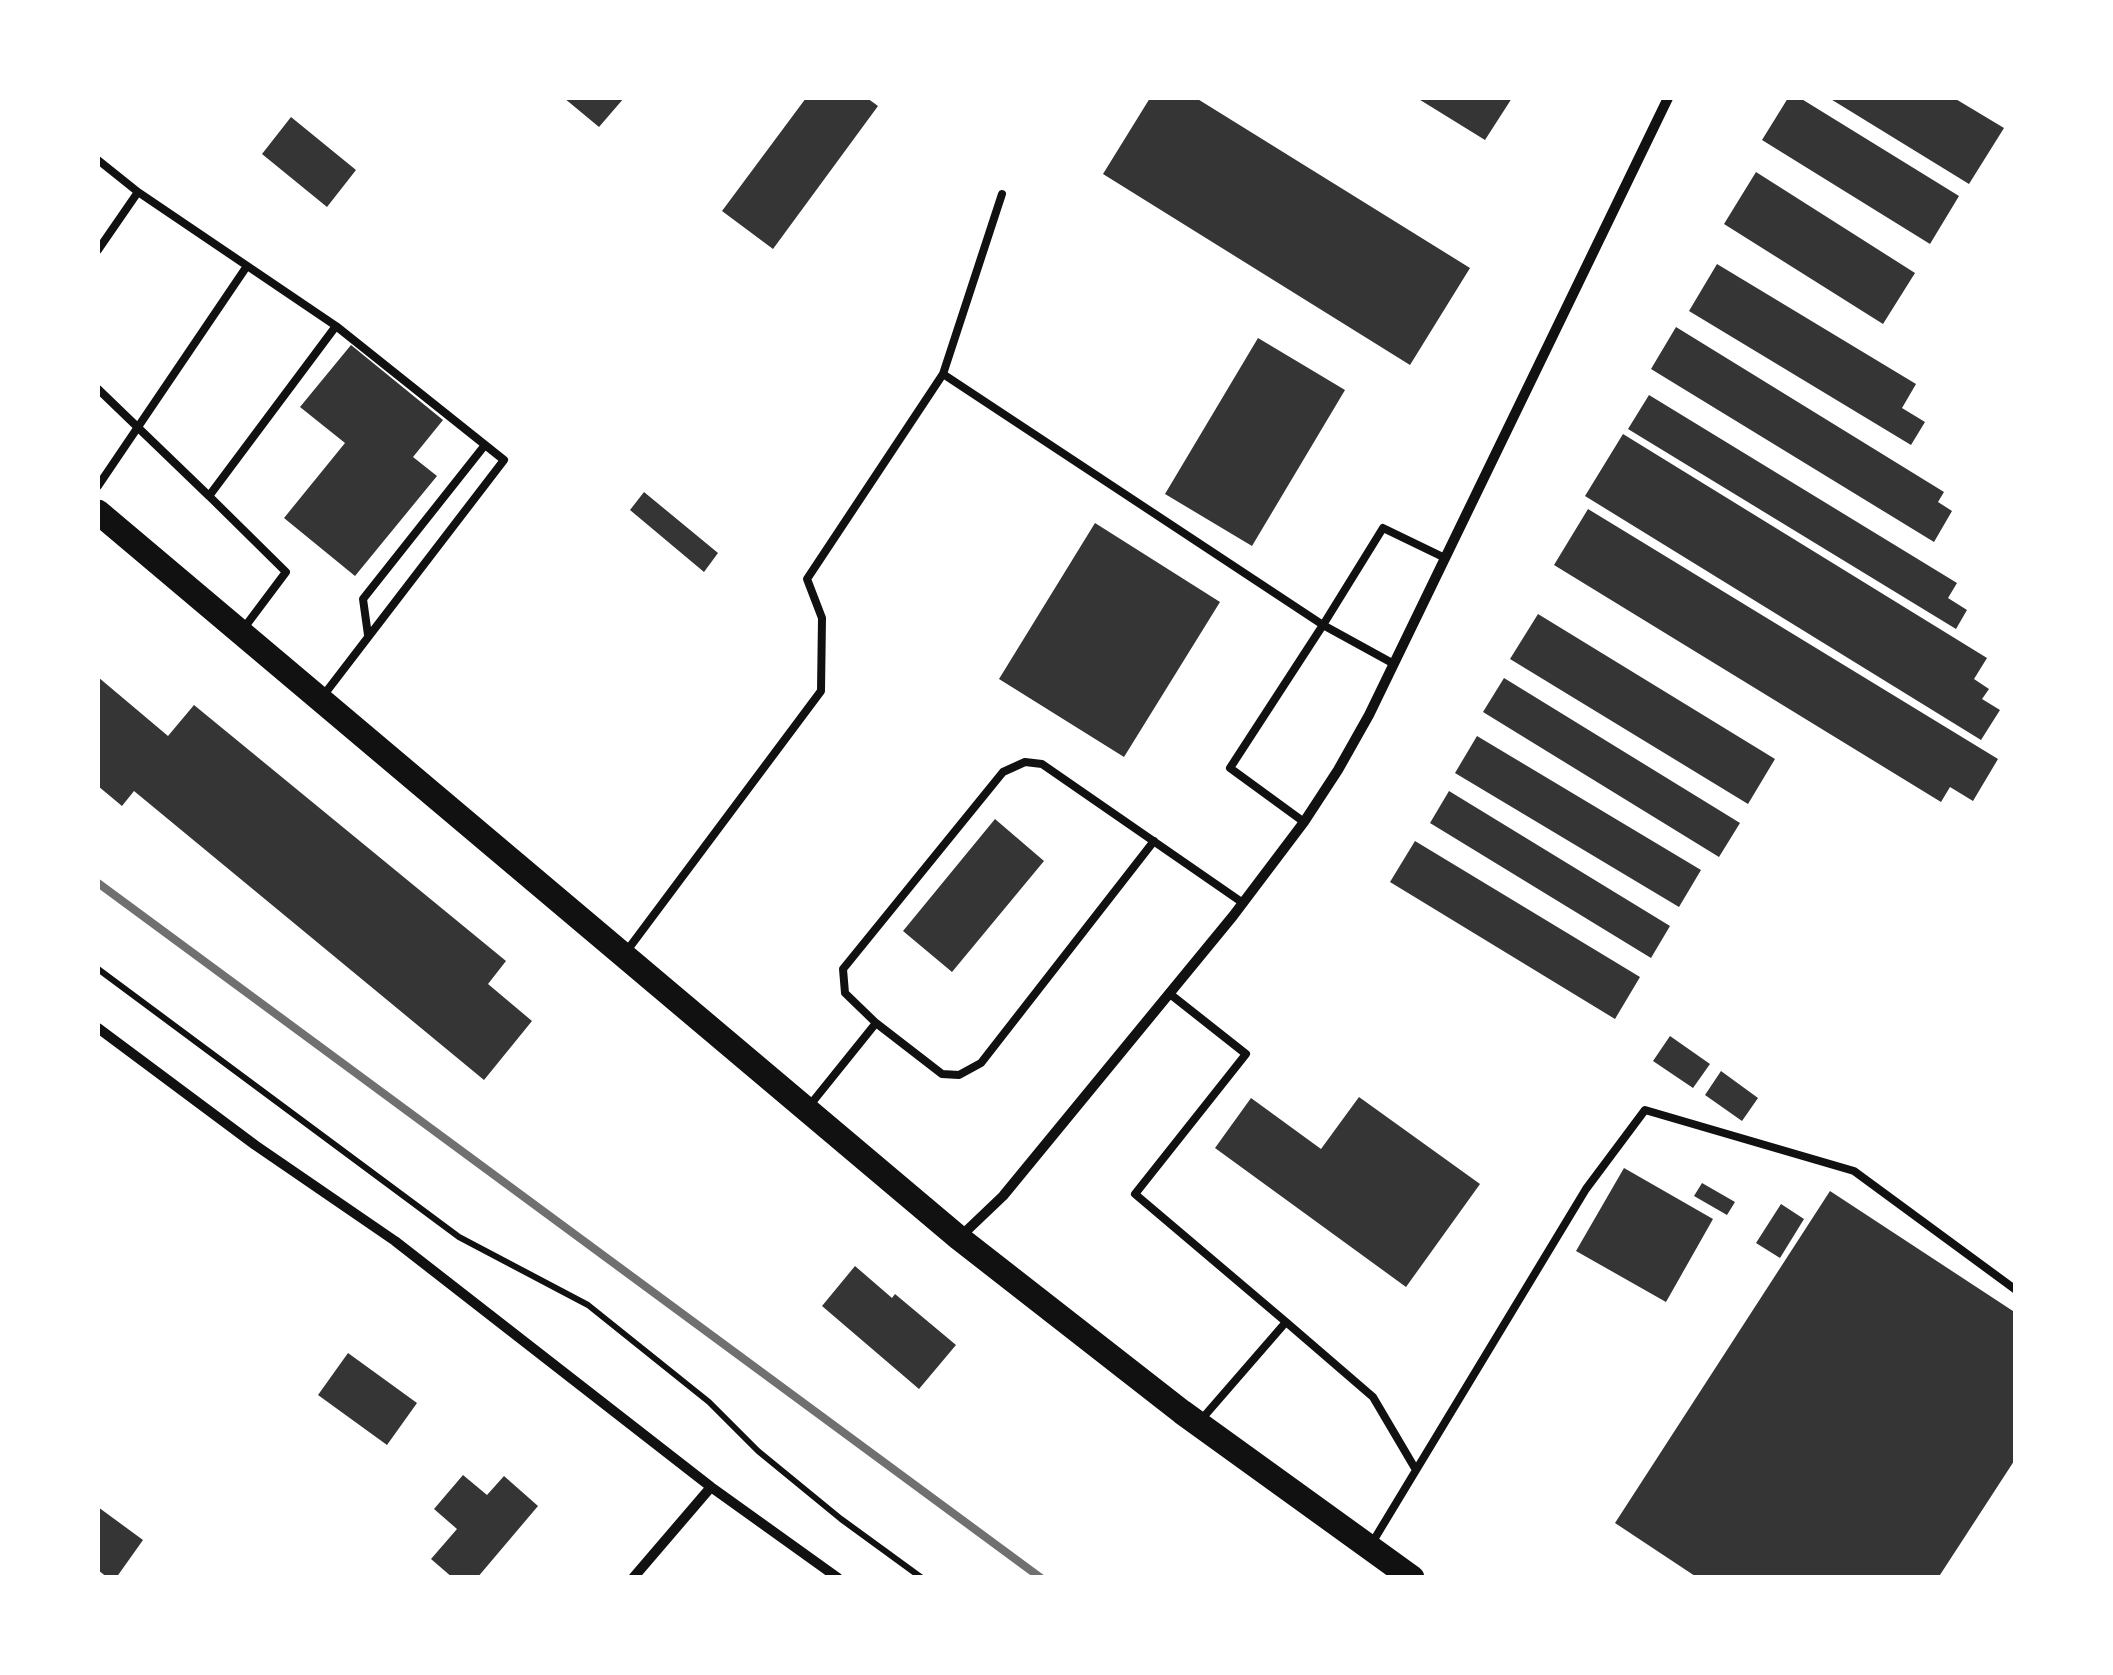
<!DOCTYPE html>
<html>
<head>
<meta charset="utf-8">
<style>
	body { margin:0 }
	#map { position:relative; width:2113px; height:1675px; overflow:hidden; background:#fff; font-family:"PT Sans",sans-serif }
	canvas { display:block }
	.frame { position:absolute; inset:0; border:100px solid #fff; pointer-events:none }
</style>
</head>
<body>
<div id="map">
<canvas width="2113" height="1675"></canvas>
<div class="frame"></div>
</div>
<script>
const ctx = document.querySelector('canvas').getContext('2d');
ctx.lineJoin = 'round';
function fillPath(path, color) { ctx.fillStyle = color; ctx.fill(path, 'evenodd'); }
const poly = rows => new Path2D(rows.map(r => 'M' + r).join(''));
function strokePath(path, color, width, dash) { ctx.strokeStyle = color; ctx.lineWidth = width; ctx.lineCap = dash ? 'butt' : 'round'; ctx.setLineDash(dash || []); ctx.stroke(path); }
const building = poly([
	[564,98,624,98,599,127],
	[806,98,867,98,878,106,773,249,722,211],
	[1150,98,1196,98,1470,268,1410,365,1103,174],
	[1417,98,1512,98,1485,140],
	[1788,98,1800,98,1959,196,1930,244,1762,140],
	[1829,98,1954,98,2004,128,1969,184],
	[291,117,356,170,327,207,262,154],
	[1756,172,1915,273,1883,324,1724,224],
	[1717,264,1916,384,1902,408,1925,422,1911,445,1689,311],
	[1676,327,1944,492,1938,502,1952,511,1934,542,1651,369],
	[1258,338,1345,390,1252,546,1165,494],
	[351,345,443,420,413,457,437,476,355,576,284,518,345,443,300,407],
	[1649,395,1957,583,1948,598,1967,610,1956,629,1628,429],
	[1623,434,1987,658,1974,679,1989,689,1982,699,2000,710,1981,740,1585,496],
	[644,492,718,553,704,572,630,510],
	[1588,509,1998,759,1973,801,1950,787,1941,802,1554,565],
	[1095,523,1220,602,1124,757,999,679],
	[1538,614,1775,759,1748,804,1510,659],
	[98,677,168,736,194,705,506,961,488,984,532,1021,484,1080,134,791,122,806,98,786],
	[1504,678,1740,823,1719,857,1483,712],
	[1477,736,1701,870,1679,907,1455,773],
	[1449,791,1670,926,1651,958,1430,823],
	[995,819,1044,861,952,972,903,931],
	[1415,841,1640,977,1615,1019,1390,882],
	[1670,1036,1710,1064,1693,1088,1653,1061],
	[1721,1071,1758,1098,1742,1121,1705,1095],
	[1359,1097,1480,1184,1406,1287,1215,1148,1251,1098,1321,1149],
	[1624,1168,1713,1219,1666,1302,1576,1251],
	[1702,1183,1735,1202,1727,1215,1694,1196],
	[1830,1191,2016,1313,2016,1458,1938,1578,1698,1578,1615,1523],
	[1781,1204,1804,1219,1780,1258,1756,1243],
	[855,1266,892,1298,895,1294,956,1345,919,1389,822,1306],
	[348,1353,417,1403,387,1445,318,1395],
	[463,1475,487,1495,504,1476,538,1506,477,1578,453,1578,431,1559,457,1529,434,1509],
	[98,1507,143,1540,116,1578,108,1578,98,1570]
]);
const path = poly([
	[98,969,459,1237,588,1305,709,1402,758,1451,841,1519,922,1578]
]);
const service = poly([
	[98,160,138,192],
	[98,250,138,192,336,326],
	[943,374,1323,625,1383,528,1443,557],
	[98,389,209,496],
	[98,486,247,266],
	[244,628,286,572,209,496,336,326,504,460,323,696],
	[368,635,363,599,485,445],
	[1304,822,1230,768,1323,625,1394,664],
	[1154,841,981,1063,959,1075,942,1074,876,1023,845,993,843,969,1003,772,1025,762,1042,764,1243,903],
	[626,952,821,691,822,618,807,579,943,374,1002,194],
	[1170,994,1246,1054,1135,1194,1286,1322,1200,1421],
	[810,1105,876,1023],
	[1286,1322,1373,1397,1416,1470],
	[1372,1543,1586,1189,1645,1110,1854,1171,2016,1290]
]);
const minor = poly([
	[98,1028,255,1145,395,1241,711,1487,838,1578],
	[960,1237,1003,1196,1233,916,1304,822,1338,770,1369,715,1668,98],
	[633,1578,711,1487]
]);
const primary = poly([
	[98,512,959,1238,1182,1412,1412,1578]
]);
const rail = poly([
	[98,883,1041,1578]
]);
fillPath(building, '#353535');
strokePath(path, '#111', 6);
strokePath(service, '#111', 8);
strokePath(minor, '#111', 10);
strokePath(primary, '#111', 25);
strokePath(rail, '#707070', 8);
</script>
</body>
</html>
